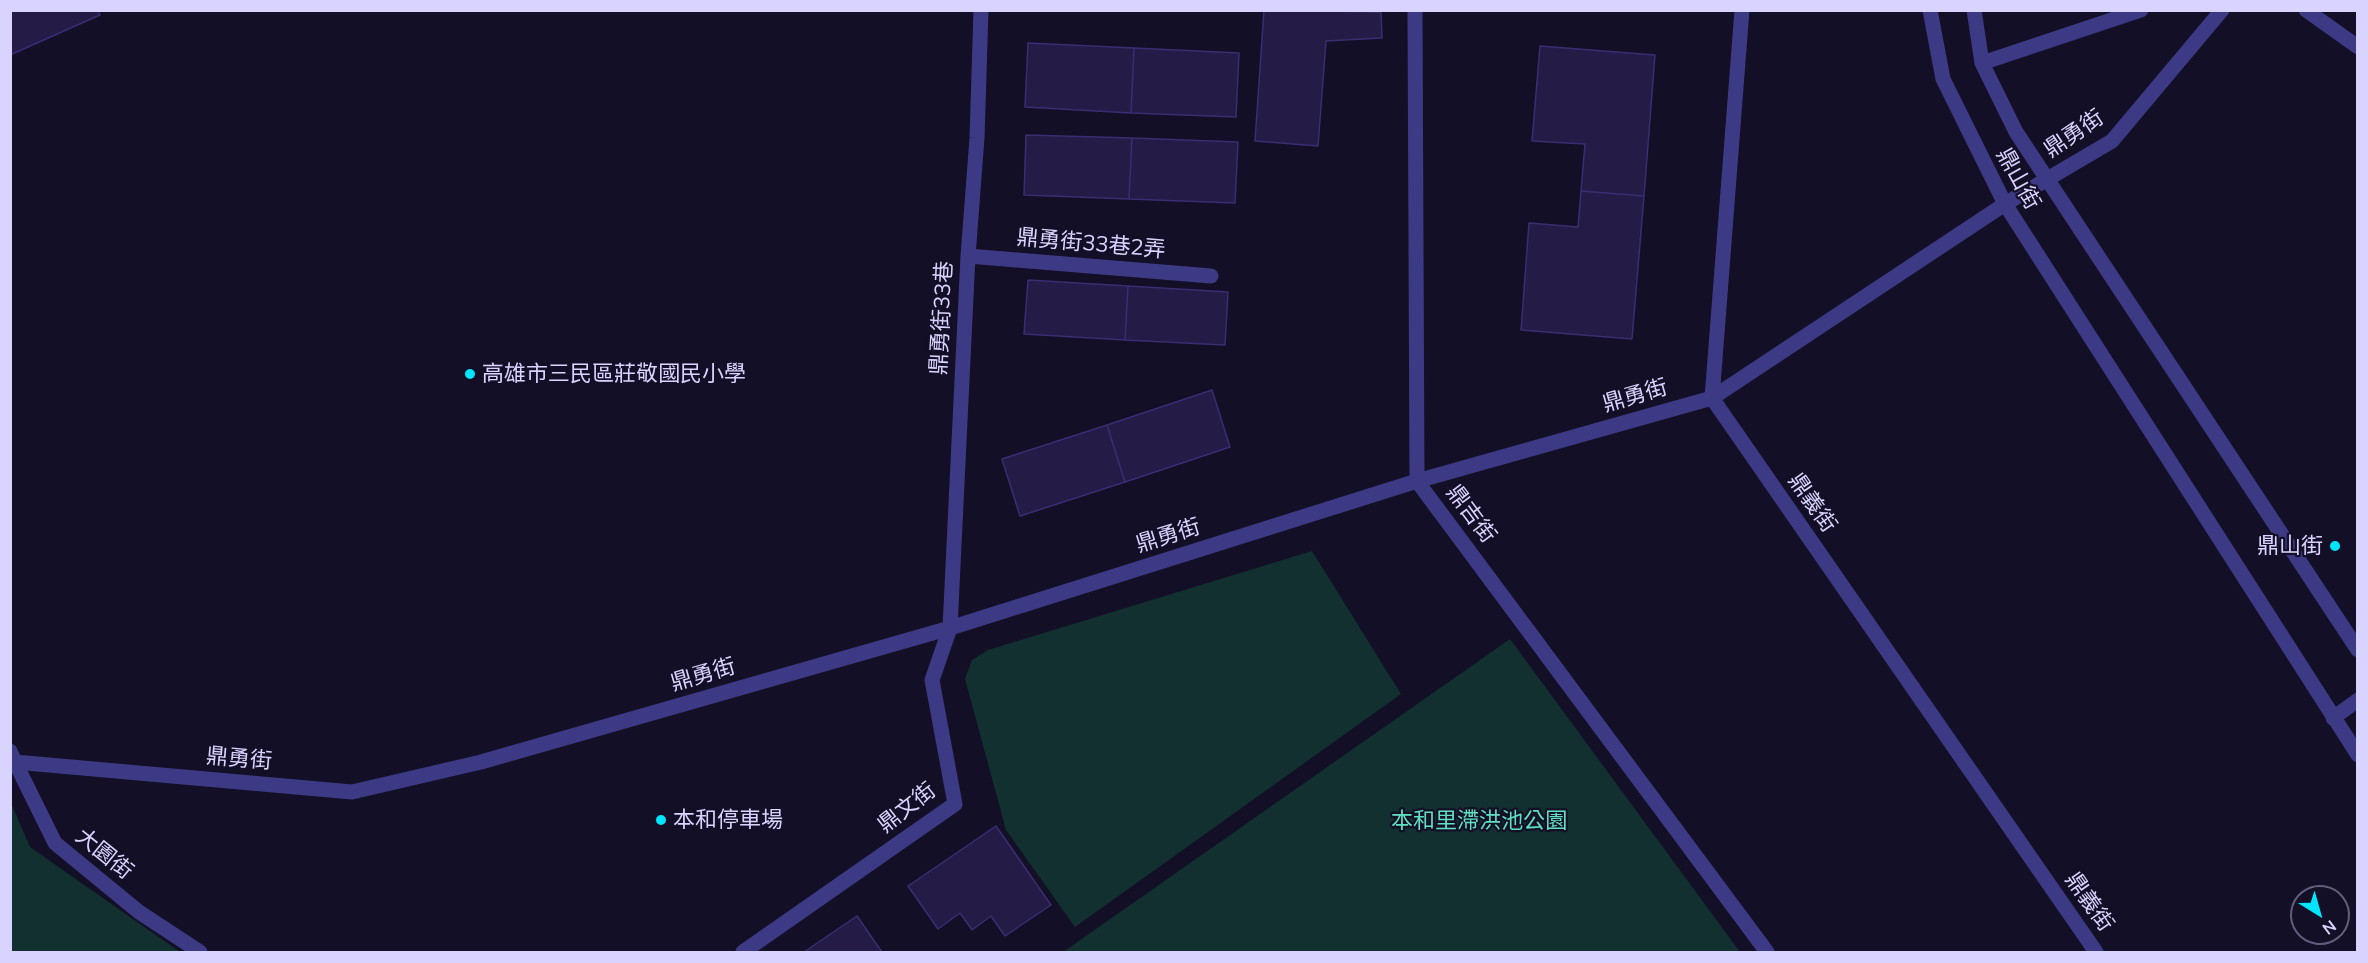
<!DOCTYPE html>
<html>
<head>
<meta charset="utf-8">
<style>
	body { margin:0 }
	#map { position:relative; width:2368px; height:963px; overflow:hidden; background:#130f26; font-family:Mulish,sans-serif }
	canvas { display:block }
	.frame { position:absolute; inset:0; border:12px solid #d9d4ff; pointer-events:none }
	.north { position:absolute; left:2290px; top:885px; width:60px; height:60px; box-sizing:border-box; background:#130f26; border:2px solid #625e7d; border-radius:50%; rotate:143deg; font-size:16px; font-weight:700; line-height:24px; text-align:center; color:#d9d4ff }
	.north::after { content:''; display:block; margin:auto; width:21px; height:27px; background:#00e5ff; clip-path:polygon(50% 0,100% 100%,50% 72%,0 100%) }
</style>
</head>
<body>
<div id="map">
<canvas width="2368" height="963"></canvas>
<div class="frame"></div>
<div class="north">N</div>
</div>
<script>
const ctx = document.querySelector('canvas').getContext('2d');
ctx.lineJoin = 'round';
function fillPath(path, color) { ctx.fillStyle = color; ctx.fill(path, 'evenodd'); }
const poly = rows => new Path2D(rows.map(r => 'M' + r).join(''));
function strokePath(path, color, width, dash) { ctx.strokeStyle = color; ctx.lineWidth = width; ctx.lineCap = dash ? 'butt' : 'round'; ctx.setLineDash(dash || []); ctx.stroke(path); }
function write(font, color, halo, rows, align = 'center') {
  ctx.font = font + ' Mulish,"Noto Sans TC",sans-serif'; ctx.lineWidth = 4.5; ctx.setLineDash([]); ctx.textBaseline = 'middle'; ctx.strokeStyle = halo; ctx.fillStyle = color; for (const [text, x, y, turn = 0] of rows) {
    ctx.save(); ctx.translate(x, y); ctx.rotate((+turn || 0) * Math.PI / 180); ctx.textAlign = isNaN(turn) ? turn : align; if (halo) ctx.strokeText(text, 0, 0); ctx.fillText(text, 0, 0); ctx.restore();
  }
}
const green = poly([
	[1312,551,1401,694,1075,927,1006,830,965,679,972,660,988,650],
	[1510,639,1740,952,1063,952],
	[11,803,30,847,180,952,11,952]
]);
const building = poly([
	[10,10,98,10,100,15,10,55,10,10],
	[1264,10,1381,12,1382,38,1326,41,1318,146,1255,141,1264,10],
	[1028,43,1134,48,1131,113,1025,107,1028,43],
	[1540,46,1655,55,1644,196,1581,191,1585,144,1532,141,1540,46],
	[1134,48,1239,53,1236,117,1131,113,1134,48],
	[1026,135,1132,138,1129,199,1024,195,1026,135],
	[1132,138,1238,142,1235,203,1129,199,1132,138],
	[1581,191,1644,196,1632,339,1521,330,1529,223,1578,227,1581,191],
	[1028,280,1128,286,1125,340,1024,334,1028,280],
	[1128,286,1228,292,1225,345,1125,340,1128,286],
	[1212,390,1230,447,1125,482,1107,425,1212,390],
	[1107,425,1125,482,1020,516,1002,459,1107,425],
	[996,826,1051,905,1005,936,991,916,972,930,960,913,938,929,908,886,996,826],
	[857,916,882,952,804,952,857,916]
]);
const minor = poly([
	[1415,10,1417,481,1767,952],
	[1742,10,1712,398,2096,952],
	[1930,10,1943,79,2005,204,2358,755],
	[1974,10,1982,63,2016,132,2358,650],
	[2306,10,2358,47],
	[1982,63,2141,10],
	[968,256,1211,276],
	[2333,718,2358,700],
	[10,751,15,762,352,792,481,762,950,628,1417,481,1712,398,2005,204,2112,141,2222,10],
	[15,762,55,843,139,912,200,952],
	[743,952,955,804,932,680,950,628,968,256,977,138,981,10]
]);
const markers = [
	[470,374,6,"#00e5ff"],
	[2335,546,6,"#00e5ff"],
	[661,820,6,"#00e5ff"]
];
const streetNames = [
	["鼎勇街",2074,134,-34],
	["鼎山街",2018,179,61],
	["鼎勇街33巷2弄",1091,244,5],
	["鼎勇街33巷",942,318,-87],
	["鼎勇街",1635,396,-16],
	["鼎義街",1812,503,55],
	["鼎吉街",1471,514,53],
	["鼎勇街",1168,536,-17],
	["鼎勇街",703,675,-16],
	["鼎勇街",239,759,5],
	["鼎文街",907,808,-38],
	["大園街",104,854,39],
	["鼎義街",2089,902,55]
];
const poiNames = [
	["高雄市三民區莊敬國民小學",482,374],
	["鼎山街",2323,546,"right"],
	["本和停車場",673,820]
];
const parkNames = [
	["本和里滯洪池公園",1479,821]
];
fillPath(green, '#12302f');
fillPath(building, '#241b47');
strokePath(building, '#3b2d73', 1.5);
strokePath(minor, '#3d3a85', 15);
for (const [x, y, r, color] of markers) { const dot = new Path2D(); dot.arc(x, y, r, 0, 2 * Math.PI); ctx.fillStyle = color; ctx.fill(dot); strokePath(dot, '#130f26', 2); }
write('22px', '#d9d4ff', '#130f26', streetNames);
write('22px', '#d9d4ff', '#130f26', poiNames, 'left');
write('22px', '#5fe0c0', '#130f26', parkNames);
</script>
</body>
</html>
